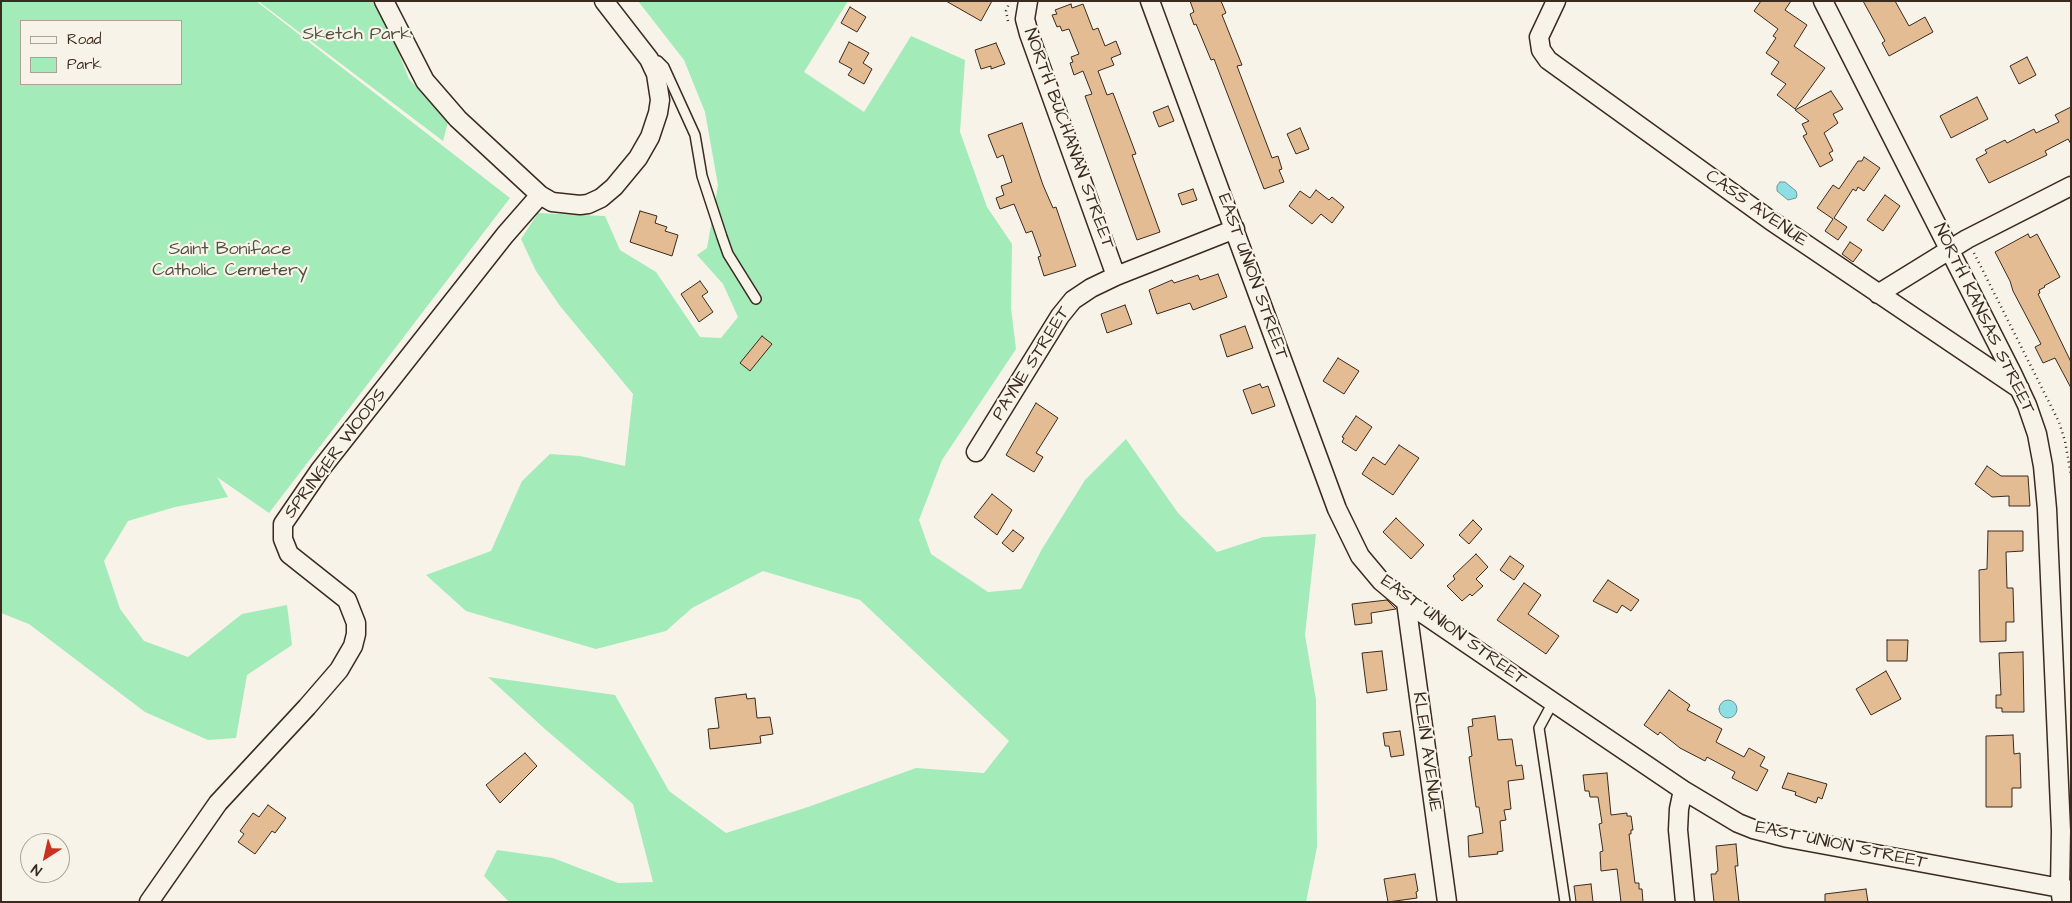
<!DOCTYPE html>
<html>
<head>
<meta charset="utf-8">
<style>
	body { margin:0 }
	#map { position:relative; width:2072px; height:903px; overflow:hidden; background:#f7f3e8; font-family:"Architects Daughter",sans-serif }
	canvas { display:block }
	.frame { position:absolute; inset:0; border:2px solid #3b2a1e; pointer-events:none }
	.legend { position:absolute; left:20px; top:20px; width:162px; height:65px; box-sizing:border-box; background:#f7f3e8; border:1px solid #aca397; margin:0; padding:6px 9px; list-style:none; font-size:15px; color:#3b2a1e }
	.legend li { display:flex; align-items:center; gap:10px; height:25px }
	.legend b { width:25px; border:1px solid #aca397 }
	.north { position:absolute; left:20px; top:833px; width:50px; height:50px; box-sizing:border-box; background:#f7f3e8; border:1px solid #aca397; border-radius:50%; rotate:215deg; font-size:14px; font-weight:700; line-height:20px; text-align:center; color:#3b2a1e }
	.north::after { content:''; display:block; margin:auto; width:18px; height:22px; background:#c8321e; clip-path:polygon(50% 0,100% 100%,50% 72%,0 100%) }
</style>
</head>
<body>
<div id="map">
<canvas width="2072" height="903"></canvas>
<div class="frame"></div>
<ul class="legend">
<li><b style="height:6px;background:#f7f3e8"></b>Road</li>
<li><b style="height:14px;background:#a3ebb9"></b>Park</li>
</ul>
<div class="north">N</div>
</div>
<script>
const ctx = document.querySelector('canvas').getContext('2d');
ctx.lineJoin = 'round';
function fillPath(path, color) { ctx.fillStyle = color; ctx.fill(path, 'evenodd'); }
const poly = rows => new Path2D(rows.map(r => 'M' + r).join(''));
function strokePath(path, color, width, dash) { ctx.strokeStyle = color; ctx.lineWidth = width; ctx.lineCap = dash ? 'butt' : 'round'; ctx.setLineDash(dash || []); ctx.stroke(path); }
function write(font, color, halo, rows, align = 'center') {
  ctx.font = font + ' "Architects Daughter",sans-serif'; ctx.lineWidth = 4.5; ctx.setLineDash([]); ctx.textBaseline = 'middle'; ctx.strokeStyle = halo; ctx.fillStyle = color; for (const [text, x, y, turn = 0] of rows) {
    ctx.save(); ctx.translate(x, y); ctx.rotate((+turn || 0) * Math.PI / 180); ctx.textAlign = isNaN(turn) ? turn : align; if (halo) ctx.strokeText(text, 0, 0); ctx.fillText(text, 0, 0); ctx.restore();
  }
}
const green = poly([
	[1,1,256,1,510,198,269,513,217,477,228,497,175,507,128,521,104,561,120,609,144,641,188,657,242,614,287,605,292,645,247,675,236,738,208,740,145,712,29,624,1,613],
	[21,21,181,21,181,84,21,84],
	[258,1,376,1,387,23,409,79,448,122,443,141],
	[638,1,848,1,804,72,864,112,911,36,965,60,960,132,987,207,1012,244,1011,308,1016,349,942,460,919,520,931,554,988,592,1021,589,1042,549,1085,480,1126,439,1178,513,1217,552,1263,537,1316,534,1305,635,1316,700,1317,847,1306,902,509,902,484,876,497,850,553,858,618,883,653,882,633,804,546,730,488,677,615,695,669,791,726,833,808,807,916,768,984,773,1009,741,860,600,763,571,692,608,666,631,596,649,466,611,426,575,491,551,522,481,550,454,580,456,625,466,633,394,560,306,536,271,521,239,538,213,605,216,620,250,656,272,700,337,721,338,738,317,723,284,697,255,707,248,718,185,705,112,684,60]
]);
const water = poly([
	[1780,182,1785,182,1796,191,1797,195,1796,198,1788,200,1777,191,1777,186,1780,182],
	'1719 709a9 9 0 1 1 18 0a9 9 0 1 1-18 0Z'
]);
const building = poly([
	[946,1,992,1,981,21,946,1],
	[1190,1,1221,1,1226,13,1222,15,1242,65,1237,66,1272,158,1278,156,1282,169,1279,170,1284,182,1264,189,1214,59,1211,60,1196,24,1194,25,1190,14,1194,12,1190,1],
	[1761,1,1791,1,1785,10,1807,25,1794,46,1825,68,1795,109,1777,95,1786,84,1771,74,1779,62,1766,53,1776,38,1773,36,1778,29,1754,11,1761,1],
	[1863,1,1895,1,1909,26,1925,17,1933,32,1889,56,1882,43,1885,41,1863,1],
	[1071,4,1072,8,1083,4,1093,30,1098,28,1105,46,1116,41,1121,54,1111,58,1114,65,1098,71,1107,95,1113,93,1136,154,1132,155,1160,232,1137,240,1085,96,1092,94,1083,71,1074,75,1070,63,1073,62,1071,57,1079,54,1069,29,1062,31,1060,26,1057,27,1052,15,1057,14,1055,10,1071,4],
	[850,7,866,17,857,32,841,23,850,7],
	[849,42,869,53,863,63,872,69,864,84,848,75,852,69,839,62,849,42],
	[996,43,1005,64,991,69,991,66,981,69,975,50,996,43],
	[2027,57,2036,75,2019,84,2010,66,2027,57],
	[1831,91,1843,109,1833,114,1838,123,1824,133,1833,151,1829,153,1833,160,1820,167,1803,136,1807,134,1802,124,1809,121,1795,110,1831,91],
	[1977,97,1988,119,1951,138,1940,116,1977,97],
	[1168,106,1174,121,1159,127,1153,112,1168,106],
	[2071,107,2071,144,2068,139,2045,151,2047,155,1989,183,1976,159,1987,153,1985,150,2005,140,2007,143,2034,129,2036,133,2059,122,2055,115,2071,107],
	[1022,123,1043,185,1053,208,1056,207,1076,266,1044,276,1038,257,1041,256,1032,231,1026,233,1014,204,1000,209,996,198,1004,195,1001,186,1012,182,1003,155,997,158,988,135,1022,123],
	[1300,128,1309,149,1296,154,1287,134,1300,128],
	[1864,157,1880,168,1864,191,1858,187,1856,191,1853,189,1834,218,1847,227,1838,240,1825,231,1833,219,1817,208,1833,185,1839,189,1858,161,1862,161,1864,157],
	[1193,189,1197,200,1182,205,1178,194,1193,189],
	[1316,190,1329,200,1332,197,1344,207,1332,223,1321,214,1312,224,1289,206,1300,191,1310,198,1316,190],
	[1885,195,1900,206,1883,231,1867,220,1885,195],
	[640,211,657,216,655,223,667,227,665,231,678,235,672,256,630,242,640,211],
	[2028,234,2030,238,2037,234,2060,277,2044,286,2045,287,2039,290,2040,293,2038,294,2071,362,2071,388,2055,358,2043,363,2035,347,2041,344,2013,291,2010,281,1995,252,2028,234],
	[1850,242,1862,250,1853,262,1842,254,1850,242],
	[1218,274,1227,297,1193,310,1190,303,1157,314,1149,290,1172,280,1174,283,1198,275,1200,280,1218,274],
	[700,281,708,292,702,296,713,312,699,322,681,294,700,281],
	[1125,305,1132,324,1107,333,1101,314,1125,305],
	[1245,326,1253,348,1227,357,1220,335,1245,326],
	[762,336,772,344,750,371,740,363,762,336],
	[1338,358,1359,371,1344,394,1323,381,1338,358],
	[1260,384,1262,388,1268,386,1275,406,1252,414,1243,390,1260,384],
	[1036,403,1058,418,1036,453,1043,457,1034,472,1006,455,1036,403],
	[1356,416,1372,427,1356,451,1342,442,1344,438,1342,437,1356,416],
	[1399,445,1419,458,1393,495,1362,474,1373,457,1385,465,1399,445],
	[1987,466,2001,476,2028,476,2030,506,2009,506,2009,496,1992,497,1975,484,1987,466],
	[992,494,1012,510,997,535,974,517,992,494],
	[1396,518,1424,545,1411,559,1383,532,1396,518],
	[1473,520,1482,529,1469,544,1459,535,1473,520],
	[1013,530,1024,538,1013,552,1002,543,1013,530],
	[1988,531,2023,531,2023,551,2006,552,2007,588,2013,588,2014,622,2006,622,2006,641,1980,642,1979,570,1987,569,1988,531],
	[1476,554,1488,567,1476,579,1483,586,1472,596,1470,594,1462,601,1447,586,1455,579,1453,576,1476,554],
	[1510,556,1524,566,1514,580,1500,570,1510,556],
	[1608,580,1639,600,1631,611,1622,605,1617,613,1593,601,1608,580],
	[1524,583,1541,595,1528,614,1559,636,1546,654,1497,620,1524,583],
	[1387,600,1396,609,1371,613,1372,623,1355,625,1352,604,1387,600],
	[1887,640,1908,640,1907,661,1887,661,1887,640],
	[1382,651,1387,690,1367,693,1362,653,1382,651],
	[2023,652,2024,712,2002,712,2002,708,1996,708,1996,695,2001,695,1999,653,2023,652],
	[1886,671,1901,699,1871,715,1856,689,1886,671],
	[1669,690,1690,705,1687,710,1722,729,1716,742,1744,757,1749,748,1765,757,1760,766,1768,770,1757,791,1732,778,1735,772,1707,757,1705,761,1680,748,1660,732,1658,735,1644,725,1669,690],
	[746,694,747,699,755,698,757,718,770,717,773,734,760,736,761,743,710,749,708,729,719,728,715,698,746,694],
	[1495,716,1498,740,1512,739,1516,766,1522,765,1524,779,1508,781,1511,809,1504,810,1506,820,1500,821,1503,851,1497,852,1498,854,1469,857,1468,836,1483,833,1479,807,1476,807,1469,757,1472,756,1468,727,1473,726,1472,719,1495,716],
	[1400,731,1404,755,1391,757,1389,746,1385,746,1383,733,1400,731],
	[2013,735,2014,754,2020,753,2021,788,2012,788,2012,807,1986,807,1986,736,2013,735],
	[525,753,537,766,500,803,486,785,525,753],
	[1607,773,1611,815,1627,813,1627,816,1631,816,1633,830,1631,830,1631,834,1629,834,1635,883,1639,883,1639,889,1642,889,1643,902,1621,902,1617,869,1601,871,1600,852,1603,851,1599,824,1602,823,1598,797,1590,797,1589,791,1585,791,1583,775,1607,773],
	[1788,773,1827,784,1822,799,1818,797,1816,803,1795,795,1796,792,1782,788,1788,773],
	[268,805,286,818,275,833,272,831,255,854,238,842,244,834,240,831,253,813,259,817,268,805],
	[1736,844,1738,866,1735,866,1739,902,1714,902,1711,874,1716,874,1716,872,1718,871,1716,846,1736,844],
	[1415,874,1418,891,1416,892,1417,898,1388,902,1384,879,1415,874],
	[1591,884,1593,902,1576,902,1574,886,1591,884],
	[1866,889,1868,902,1825,902,1825,894,1866,889]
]);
const path = poly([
	[1008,21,1006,11,1010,1],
	[1974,253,2059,422,2065,441,2071,475]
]);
const lane = poly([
	[651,60,658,61,664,67,695,135,702,176,722,237,728,254,756,299],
	[1553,702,1539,728,1565,902]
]);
const street = poly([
	[384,1,425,81,458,119,540,195,552,202,580,205,588,204,601,198,614,187,638,158,650,137,658,113,660,100,656,74,649,59,604,1],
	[1028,1,1025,19,1029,34,1116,276],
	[1150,1,1337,509,1360,556,1381,581,1406,602,1553,702,1683,790,1738,823,1753,829,1788,838,2071,890],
	[1556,1,1539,37,1541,50,1548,60,1770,220,2020,389],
	[1823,1,2012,373,2027,405,2037,434,2043,466,2047,509,2061,831,2060,888,2062,902],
	[1878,294,1967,239,2071,186],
	[976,452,1060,316,1073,300,1091,288,1116,276,1235,229],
	[1406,602,1447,902],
	[1683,790,1679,809,1678,830,1685,902],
	[149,902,218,803,307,707,339,670,353,646,356,634,356,623,347,600,289,554,283,539,283,524,320,470,505,235,540,195]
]);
const parkNames = [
	["Sketch Park",357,35],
	["Saint Boniface",230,250],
	["Catholic Cemetery",230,271]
];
const streetNames = [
	["NORTH BUCHANAN STREET",1068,139,70],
	["CASS AVENUE",1756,209,35],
	["EAST UNION STREET",1252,277,70],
	["NORTH KANSAS STREET",1983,319,64],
	["PAYNE STREET",1032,364,-58],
	["SPRINGER WOODS",336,454,-53],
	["EAST UNION STREET",1453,631,36],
	["KLEIN AVENUE",1426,752,82],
	["EAST UNION STREET",1841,846,12]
];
fillPath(green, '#a3ebb9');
fillPath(water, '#8ddfe4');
strokePath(water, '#6c9795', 1);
fillPath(building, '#e4bc94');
strokePath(building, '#3b2a1e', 1);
strokePath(lane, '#3b2a1e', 12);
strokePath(street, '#3b2a1e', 21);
strokePath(path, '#3b2a1e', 2.5, [1, 4]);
strokePath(lane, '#f7f3e8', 9);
strokePath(street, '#f7f3e8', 18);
write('18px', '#50513d', '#f7f3e8', parkNames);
write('18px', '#3b2a1e', '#f7f3e8', streetNames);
</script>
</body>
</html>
